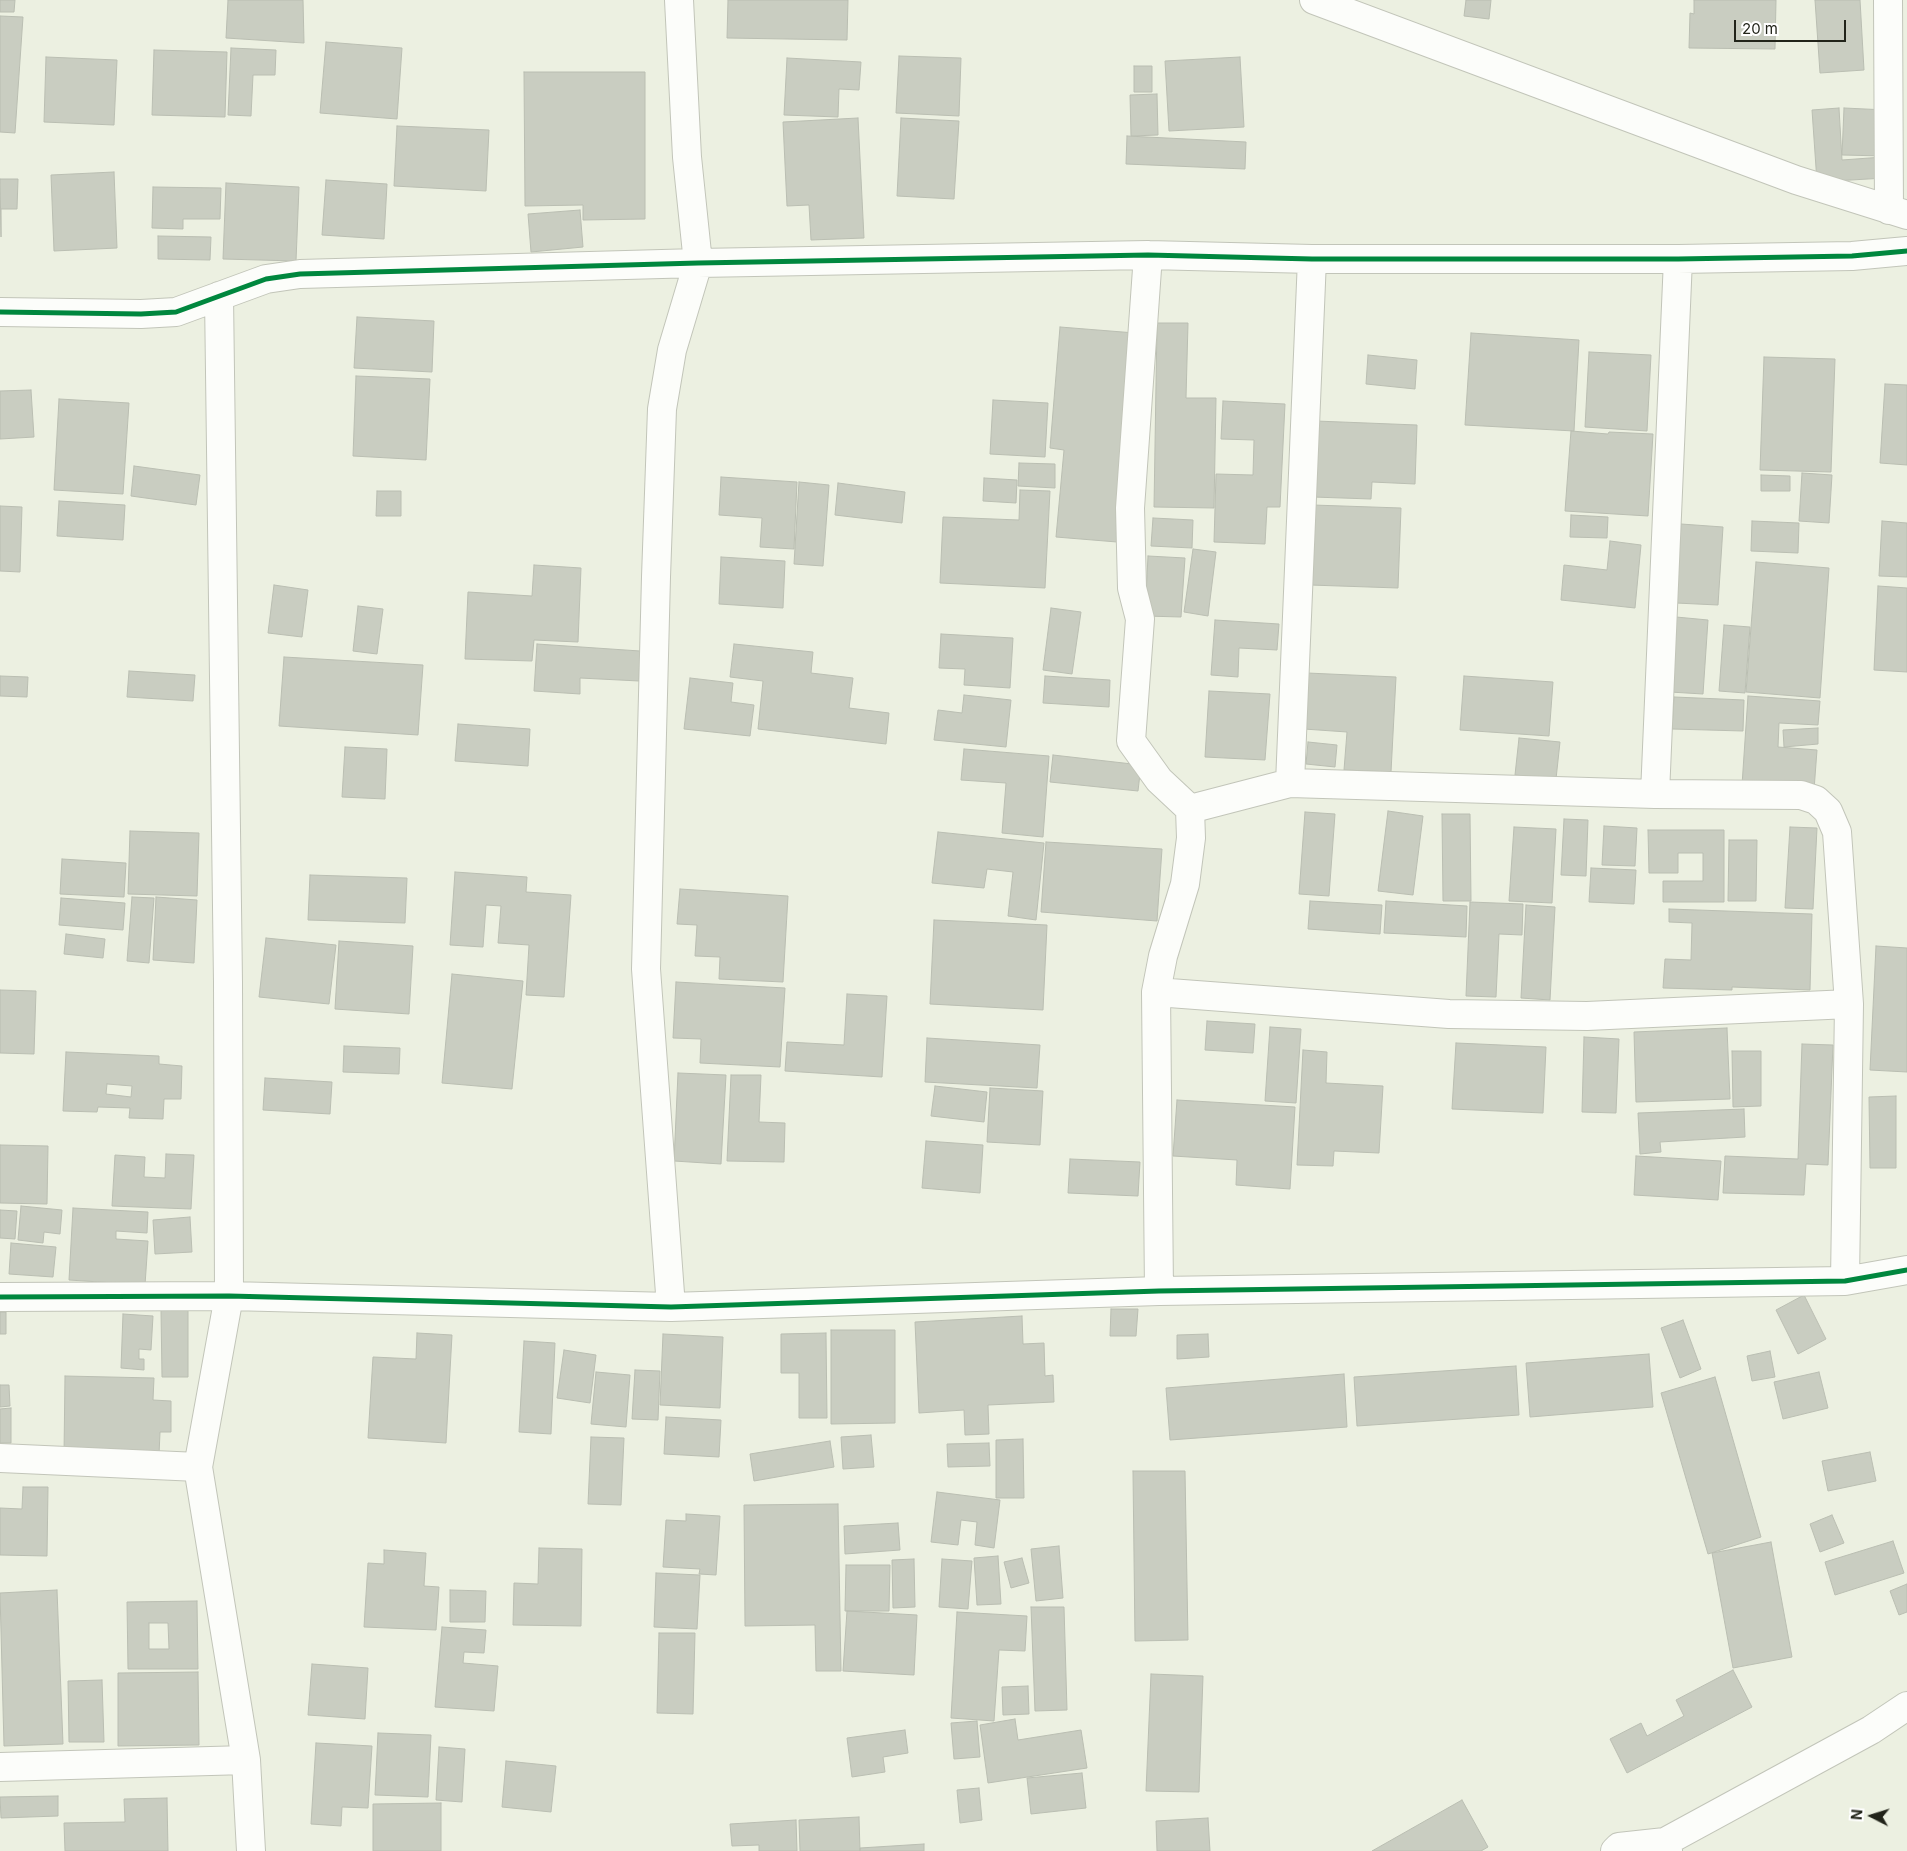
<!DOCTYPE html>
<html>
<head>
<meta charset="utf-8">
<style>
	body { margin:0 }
	#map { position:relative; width:1907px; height:1851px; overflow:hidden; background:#ecf0e1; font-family:Inter,sans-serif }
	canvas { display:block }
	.north { position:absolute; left:1847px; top:1791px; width:50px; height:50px; -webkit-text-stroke:4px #fff; paint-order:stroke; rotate:275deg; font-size:14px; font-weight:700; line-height:20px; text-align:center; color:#22241a }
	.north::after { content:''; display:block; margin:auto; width:18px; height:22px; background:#22241a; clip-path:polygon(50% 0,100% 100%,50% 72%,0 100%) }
	.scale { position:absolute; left:1734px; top:20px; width:112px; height:22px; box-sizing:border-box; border:2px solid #22241a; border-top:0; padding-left:6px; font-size:15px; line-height:18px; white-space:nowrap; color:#22241a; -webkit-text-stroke:4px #fff; paint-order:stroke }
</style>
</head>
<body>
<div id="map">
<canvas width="1907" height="1851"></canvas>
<div class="north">N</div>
<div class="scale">20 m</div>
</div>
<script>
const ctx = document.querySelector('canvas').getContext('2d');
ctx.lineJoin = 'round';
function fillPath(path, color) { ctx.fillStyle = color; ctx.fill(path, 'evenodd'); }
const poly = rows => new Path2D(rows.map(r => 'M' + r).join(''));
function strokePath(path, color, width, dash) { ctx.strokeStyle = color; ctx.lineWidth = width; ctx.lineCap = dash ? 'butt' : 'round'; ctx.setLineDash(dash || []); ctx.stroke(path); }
const building = poly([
	[0,0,15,0,14,12,0,12,0,0],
	[228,0,303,0,304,43,226,38,228,0],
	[728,0,848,0,847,40,727,38,728,0],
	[1466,0,1491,0,1489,19,1464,16,1466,0],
	[1694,0,1776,0,1775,49,1689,48,1690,13,1694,14,1694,0],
	[1815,0,1860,0,1864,70,1820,73,1815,0],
	[0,16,23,17,15,133,0,132,0,16],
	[326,42,402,48,397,119,320,113,326,42],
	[231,48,276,50,275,75,253,75,251,116,228,115,231,48],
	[154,50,227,52,225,117,152,115,154,50],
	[899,56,961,58,959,116,896,113,899,56],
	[46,57,117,60,114,125,44,122,46,57],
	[1240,57,1244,127,1169,131,1165,61,1240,57],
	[787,58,861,62,859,90,839,89,838,117,784,115,787,58],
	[1134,66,1152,66,1152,92,1134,92,1134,66],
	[524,72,645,72,645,219,583,220,583,205,525,206,524,72],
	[1157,94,1158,135,1131,136,1130,95,1157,94],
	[1839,108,1842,160,1883,157,1885,178,1817,182,1812,110,1839,108],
	[1844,108,1886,110,1884,156,1842,155,1844,108],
	[858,118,864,238,811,240,809,205,787,206,783,122,858,118],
	[901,118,959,121,954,199,897,196,901,118],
	[397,126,489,130,486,191,394,186,397,126],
	[1127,136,1246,142,1245,169,1126,164,1127,136],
	[114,172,117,248,54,251,51,175,114,172],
	[0,179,18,179,17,209,1,209,1,237,0,179],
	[326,180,387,184,384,239,322,235,326,180],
	[226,183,299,187,296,261,223,259,226,183],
	[153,187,221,188,220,219,183,219,183,229,152,228,153,187],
	[580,210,583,247,531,252,528,214,580,210],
	[158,236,211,237,210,260,158,259,158,236],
	[357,317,434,321,432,372,354,368,357,317],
	[1157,323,1188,323,1186,398,1216,398,1214,508,1154,507,1157,323],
	[1060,327,1135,333,1117,542,1056,537,1064,450,1050,448,1060,327],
	[1471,333,1579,340,1574,431,1465,425,1471,333],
	[1589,352,1651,355,1647,431,1585,427,1589,352],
	[1368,355,1417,360,1415,389,1366,384,1368,355],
	[1764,357,1835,359,1831,472,1760,470,1764,357],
	[356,376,430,379,426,460,353,456,356,376],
	[1885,384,1907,385,1907,465,1880,463,1885,384],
	[31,390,34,437,0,439,0,391,31,390],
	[59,399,129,403,123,494,54,490,59,399],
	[993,400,1048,403,1045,457,990,454,993,400],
	[1223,401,1285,404,1280,507,1267,507,1265,544,1214,542,1216,474,1253,475,1254,440,1221,439,1223,401],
	[1316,421,1417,425,1415,484,1372,482,1371,499,1313,497,1316,421],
	[1571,431,1608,434,1609,432,1653,434,1648,516,1565,511,1571,431],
	[1019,463,1055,464,1055,488,1018,486,1019,463],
	[134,466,200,475,196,505,131,496,134,466],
	[1802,473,1832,475,1829,523,1799,521,1802,473],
	[1761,475,1790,476,1790,491,1761,491,1761,475],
	[721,477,797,482,794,549,760,547,762,518,719,515,721,477],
	[984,478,1017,480,1016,503,983,501,984,478],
	[799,482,829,485,823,566,794,564,799,482],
	[838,483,905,492,902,523,835,515,838,483],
	[1020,490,1050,491,1045,588,940,583,943,517,1019,520,1020,490],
	[377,491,401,491,401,516,376,516,377,491],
	[59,501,125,505,123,540,57,536,59,501],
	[1313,505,1401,508,1398,588,1310,585,1313,505],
	[0,506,22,507,20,572,0,571,0,506],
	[1571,515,1608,517,1607,538,1570,537,1571,515],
	[1153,518,1193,520,1192,548,1151,546,1153,518],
	[1752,521,1799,523,1798,553,1751,551,1752,521],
	[1882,521,1907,523,1907,577,1879,576,1882,521],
	[1681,524,1723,527,1718,605,1676,603,1681,524],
	[1610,541,1641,545,1635,608,1561,600,1564,565,1607,570,1610,541],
	[1193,549,1216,552,1208,616,1184,612,1193,549],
	[1148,556,1185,558,1181,617,1145,616,1148,556],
	[721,557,785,561,783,608,719,604,721,557],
	[1756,562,1829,568,1820,698,1746,692,1756,562],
	[534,565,581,568,578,642,534,640,532,661,465,659,468,592,532,596,534,565],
	[274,585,308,590,302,637,268,633,274,585],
	[1878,586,1907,588,1907,672,1874,670,1878,586],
	[358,606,383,609,377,654,353,651,358,606],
	[1051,608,1081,612,1072,674,1043,670,1051,608],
	[1676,617,1708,620,1703,694,1670,692,1676,617],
	[1215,620,1279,624,1277,650,1239,648,1238,677,1211,675,1215,620],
	[1724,625,1750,627,1745,693,1719,691,1724,625],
	[941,634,1013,638,1010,688,964,685,965,669,939,668,941,634],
	[537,644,640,651,639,681,580,678,580,694,534,691,537,644],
	[734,644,813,652,811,673,853,678,849,708,889,713,886,744,758,729,763,681,730,677,734,644],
	[284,657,423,665,418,735,279,726,284,657],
	[129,671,195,675,193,701,127,697,129,671],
	[1307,673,1396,677,1391,772,1344,770,1347,732,1304,729,1307,673],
	[0,676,28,677,27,697,0,696,0,676],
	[1045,676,1110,680,1109,707,1043,703,1045,676],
	[1464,676,1553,682,1549,736,1460,730,1464,676],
	[690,678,733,683,731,702,754,705,750,736,684,729,690,678],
	[1209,691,1270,694,1265,760,1205,757,1209,691],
	[964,695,1011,700,1006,747,934,740,938,710,962,713,964,695],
	[1748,696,1820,701,1818,725,1779,723,1778,747,1817,750,1814,790,1742,785,1748,696],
	[1674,697,1744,700,1743,731,1672,729,1674,697],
	[458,724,530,729,528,766,455,761,458,724],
	[1818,728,1818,744,1784,747,1783,730,1818,728],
	[1519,738,1560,742,1556,779,1515,775,1519,738],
	[1308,742,1337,745,1335,767,1306,764,1308,742],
	[345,747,387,749,385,799,342,797,345,747],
	[964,749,1049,756,1043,837,1002,833,1006,783,961,780,964,749],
	[1053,755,1141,765,1138,791,1050,782,1053,755],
	[1388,811,1423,816,1413,895,1378,891,1388,811],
	[1305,812,1335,814,1329,896,1299,894,1305,812],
	[1442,814,1470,814,1471,901,1443,901,1442,814],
	[1564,819,1588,820,1586,876,1561,875,1564,819],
	[1604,826,1637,828,1635,866,1602,865,1604,826],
	[1514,827,1556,829,1552,903,1509,901,1514,827],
	[1790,827,1817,828,1813,909,1785,908,1790,827],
	[1648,830,1724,830,1724,902,1663,902,1663,881,1703,881,1703,853,1678,853,1678,873,1649,873,1648,830],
	[130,831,199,833,197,896,128,894,130,831],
	[938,832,1044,843,1036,920,1008,916,1013,872,987,869,984,888,932,883,938,832],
	[1729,840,1757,840,1756,901,1728,901,1729,840],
	[1046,842,1162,849,1157,921,1041,912,1046,842],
	[62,859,126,863,124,897,60,894,62,859],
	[1591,868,1636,870,1634,904,1589,902,1591,868],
	[455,872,527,877,526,892,571,895,564,997,526,995,529,945,498,943,501,906,486,905,483,947,450,945,455,872],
	[310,875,407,878,405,923,308,920,310,875],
	[680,889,788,896,783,982,719,979,720,957,695,956,697,925,677,924,680,889],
	[132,897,154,898,149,963,127,961,132,897],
	[156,897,197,900,194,963,153,960,156,897],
	[61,898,125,903,123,930,59,925,61,898],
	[1310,901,1382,905,1380,934,1308,929,1310,901],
	[1386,901,1467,906,1466,937,1384,933,1386,901],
	[1470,902,1523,904,1522,935,1499,934,1496,997,1466,996,1470,902],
	[1526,905,1555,907,1550,1000,1521,998,1526,905],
	[1669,909,1812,914,1810,990,1732,987,1732,990,1663,988,1665,959,1691,960,1692,923,1669,922,1669,909],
	[934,920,1047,925,1043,1010,930,1004,934,920],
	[66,934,105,939,103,958,64,954,66,934],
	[266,938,336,945,329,1004,259,997,266,938],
	[339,941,413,946,409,1014,335,1009,339,941],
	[1876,946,1907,948,1907,1072,1870,1070,1876,946],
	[452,974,523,981,512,1089,442,1083,452,974],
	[676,982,785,988,780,1067,700,1063,701,1039,673,1038,676,982],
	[0,990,36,991,34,1054,0,1053,0,990],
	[847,994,887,996,882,1077,785,1071,787,1042,844,1045,847,994],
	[1207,1021,1255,1024,1253,1053,1205,1050,1207,1021],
	[1270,1027,1301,1029,1296,1103,1265,1101,1270,1027],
	[1727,1028,1730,1099,1636,1102,1634,1032,1727,1028],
	[1584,1037,1619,1039,1616,1113,1582,1112,1584,1037],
	[927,1038,1040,1045,1037,1088,925,1082,927,1038],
	[1456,1043,1546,1047,1543,1113,1452,1109,1456,1043],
	[1802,1044,1833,1045,1828,1165,1806,1164,1804,1195,1723,1193,1725,1156,1798,1159,1802,1044],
	[344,1046,400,1048,399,1074,343,1072,344,1046],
	[1303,1050,1327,1052,1326,1083,1383,1086,1379,1153,1334,1151,1333,1166,1297,1165,1303,1050],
	[1732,1051,1761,1051,1761,1106,1733,1107,1732,1051],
	[66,1052,159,1056,159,1064,182,1066,181,1099,164,1099,163,1119,129,1118,130,1108,98,1107,97,1112,63,1111,66,1052],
	[107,1084,132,1086,131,1097,106,1094,107,1084],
	[678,1073,726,1075,721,1164,674,1161,678,1073],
	[731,1075,761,1075,759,1122,785,1123,784,1162,727,1161,731,1075],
	[265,1078,332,1082,330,1114,263,1110,265,1078],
	[935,1086,987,1092,984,1122,931,1116,935,1086],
	[990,1088,1043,1091,1040,1145,987,1142,990,1088],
	[1896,1096,1896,1168,1870,1168,1869,1097,1896,1096],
	[1177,1100,1295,1107,1290,1189,1236,1185,1237,1160,1173,1156,1177,1100],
	[1744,1109,1745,1137,1660,1142,1661,1152,1640,1154,1638,1113,1744,1109],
	[926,1141,983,1145,980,1193,922,1188,926,1141],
	[0,1145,48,1146,47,1204,0,1203,0,1145],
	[166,1154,194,1155,191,1209,112,1206,115,1155,145,1157,144,1177,165,1178,166,1154],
	[1636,1156,1721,1161,1718,1200,1634,1195,1636,1156],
	[1070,1159,1140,1162,1138,1196,1068,1193,1070,1159],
	[21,1206,62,1210,60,1234,44,1232,43,1243,18,1240,21,1206],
	[73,1208,148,1212,147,1233,116,1231,116,1239,148,1241,145,1285,69,1280,73,1208],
	[0,1210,17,1211,15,1239,0,1238,0,1210],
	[190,1217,192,1252,155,1254,153,1220,190,1217],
	[11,1243,56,1247,53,1277,9,1274,11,1243],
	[1804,1295,1826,1339,1798,1354,1776,1310,1804,1295],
	[1111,1309,1138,1309,1136,1336,1110,1336,1111,1309],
	[161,1310,188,1310,188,1377,162,1377,161,1310],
	[0,1312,6,1312,6,1334,0,1334,0,1312],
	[123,1314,153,1316,151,1350,139,1349,139,1359,144,1359,144,1370,121,1368,123,1314],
	[1022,1316,1023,1344,1044,1343,1045,1376,1053,1375,1054,1402,988,1405,989,1434,965,1435,964,1410,919,1413,915,1322,1022,1316],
	[1683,1320,1701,1369,1680,1378,1661,1328,1683,1320],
	[831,1330,895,1330,895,1423,831,1424,831,1330],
	[417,1333,452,1335,446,1443,368,1438,373,1357,416,1359,417,1333],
	[826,1333,827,1418,799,1418,799,1373,781,1373,781,1334,826,1333],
	[663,1334,723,1337,720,1408,660,1405,663,1334],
	[1208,1334,1209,1357,1177,1359,1177,1335,1208,1334],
	[524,1341,555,1343,551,1434,519,1432,524,1341],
	[564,1350,596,1355,590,1403,557,1398,564,1350],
	[1770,1351,1775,1377,1752,1381,1747,1356,1770,1351],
	[1649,1354,1653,1407,1530,1417,1526,1363,1649,1354],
	[1516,1366,1519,1415,1357,1426,1354,1377,1516,1366],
	[635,1370,660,1371,658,1420,632,1419,635,1370],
	[596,1372,630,1375,626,1427,591,1424,596,1372],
	[1819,1372,1828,1408,1783,1419,1774,1382,1819,1372],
	[1344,1374,1347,1427,1170,1440,1166,1388,1344,1374],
	[65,1376,154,1378,153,1400,171,1401,171,1432,160,1432,159,1455,64,1454,65,1376],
	[1715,1377,1761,1537,1708,1554,1661,1393,1715,1377],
	[0,1385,9,1385,10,1406,0,1407,0,1385],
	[11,1408,11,1443,0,1443,0,1409,11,1408],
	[666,1417,721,1420,719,1457,664,1454,666,1417],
	[871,1435,874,1467,843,1469,841,1437,871,1435],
	[591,1437,624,1438,621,1505,588,1504,591,1437],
	[1023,1439,1024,1498,996,1498,996,1440,1023,1439],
	[830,1441,834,1467,754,1481,750,1454,830,1441],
	[989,1443,990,1466,948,1467,947,1444,989,1443],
	[1870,1452,1876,1481,1828,1491,1822,1461,1870,1452],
	[1133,1471,1185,1471,1188,1640,1135,1641,1133,1471],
	[23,1487,48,1487,47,1556,0,1555,0,1508,22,1509,23,1487],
	[937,1492,1000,1500,994,1548,975,1545,977,1522,961,1520,958,1545,931,1542,937,1492],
	[838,1504,841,1671,816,1671,815,1625,745,1626,744,1505,838,1504],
	[686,1514,720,1516,716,1575,699,1574,700,1569,663,1567,666,1520,686,1521,686,1514],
	[1832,1515,1844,1543,1820,1552,1810,1524,1832,1515],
	[898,1523,900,1550,845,1554,844,1526,898,1523],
	[1893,1541,1904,1573,1835,1595,1825,1562,1893,1541],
	[1771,1542,1792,1657,1733,1668,1712,1553,1771,1542],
	[1059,1546,1063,1598,1036,1601,1031,1549,1059,1546],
	[539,1548,582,1549,581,1626,513,1625,514,1583,538,1584,539,1548],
	[384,1550,426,1553,424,1586,439,1587,436,1630,364,1627,368,1563,384,1564,384,1550],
	[998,1556,1001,1604,977,1605,974,1558,998,1556],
	[1022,1558,1029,1583,1011,1588,1004,1562,1022,1558],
	[914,1559,915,1607,893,1608,892,1560,914,1559],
	[942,1559,972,1561,968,1609,939,1607,942,1559],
	[846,1565,890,1565,889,1611,845,1611,846,1565],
	[656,1573,700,1575,697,1629,654,1627,656,1573],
	[1907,1584,1907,1612,1899,1615,1890,1591,1907,1584],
	[57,1590,63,1744,4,1746,0,1593,57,1590],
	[450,1590,486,1591,485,1622,450,1622,450,1590],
	[197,1601,198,1669,128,1669,127,1602,197,1601],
	[149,1623,168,1623,169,1649,149,1649,149,1623],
	[1031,1607,1064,1607,1067,1710,1035,1711,1031,1607],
	[847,1611,917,1615,914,1675,843,1671,847,1611],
	[957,1612,1027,1616,1025,1651,999,1650,994,1721,951,1718,957,1612],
	[442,1627,486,1630,484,1653,464,1652,463,1663,498,1666,494,1711,435,1707,442,1627],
	[659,1633,695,1633,693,1714,657,1713,659,1633],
	[312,1664,368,1668,365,1719,308,1715,312,1664],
	[1733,1670,1752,1707,1627,1773,1610,1739,1641,1723,1647,1736,1684,1716,1676,1700,1733,1670],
	[198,1672,199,1745,118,1746,118,1673,198,1672],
	[1151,1674,1203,1676,1199,1792,1146,1791,1151,1674],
	[102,1680,104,1742,69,1742,68,1681,102,1680],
	[1028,1686,1029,1714,1003,1715,1002,1687,1028,1686],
	[1015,1719,1018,1740,1081,1730,1087,1768,988,1783,980,1725,1015,1719],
	[977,1721,980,1757,954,1759,951,1723,977,1721],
	[905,1730,908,1753,883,1757,885,1772,852,1777,847,1738,905,1730],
	[378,1733,431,1735,428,1797,375,1795,378,1733],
	[316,1743,372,1746,368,1808,342,1807,341,1826,311,1824,316,1743],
	[439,1747,465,1749,462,1802,436,1800,439,1747],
	[506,1761,556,1766,551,1812,502,1807,506,1761],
	[1082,1773,1086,1808,1031,1814,1027,1778,1082,1773],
	[979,1788,982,1820,960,1823,957,1790,979,1788],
	[58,1796,58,1816,1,1818,0,1797,58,1796],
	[167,1798,168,1851,65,1851,64,1823,125,1822,124,1799,167,1798],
	[1462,1800,1488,1847,1481,1851,1372,1851,1462,1800],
	[441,1803,441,1851,373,1851,373,1804,441,1803],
	[859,1817,860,1851,800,1851,799,1820,859,1817],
	[1208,1818,1210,1851,1157,1851,1156,1821,1208,1818],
	[796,1820,797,1851,759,1851,759,1845,732,1846,730,1824,796,1820],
	[924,1844,924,1851,860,1851,860,1848,924,1844]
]);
const minor = poly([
	[1314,0,1796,180,1907,215],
	[1888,0,1889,210],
	[1148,255,1130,508,1132,588,1140,619,1131,741,1159,780,1190,809,1191,838,1185,884,1163,956,1156,992,1159,1291],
	[219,296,228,982,229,1296,198,1467,246,1760,251,1851],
	[0,312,141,314,176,312,266,279,300,274,698,263,1148,255,1312,259,1678,259,1852,256,1907,251],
	[1290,783,1312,259],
	[1655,794,1678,259],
	[1190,809,1290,783,1655,794,1801,795,1816,800,1828,811,1837,832,1849,1004],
	[1156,992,1449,1014,1587,1016,1849,1004,1845,1281],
	[0,1297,229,1296,671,1307,1159,1291,1845,1281,1907,1270],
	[671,1307,646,969,656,577,662,409,672,350,698,263,687,157,679,0],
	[0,1458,198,1467],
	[0,1767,246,1760],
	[1615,1851,1619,1847,1665,1842],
	[1668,1851,1665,1842,1871,1730,1907,1706]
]);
const cycleway = poly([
	[0,312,141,314,176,312,266,279,300,274,698,263,1148,255,1312,259,1678,259,1852,256,1907,251],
	[0,1297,229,1296,671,1307,1159,1291,1845,1281,1907,1270]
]);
fillPath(building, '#c9cdc1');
strokePath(building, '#babeb2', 1);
strokePath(minor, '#c2c5b9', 30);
strokePath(minor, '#fcfdfa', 28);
strokePath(cycleway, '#00873e', 5);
</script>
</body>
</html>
